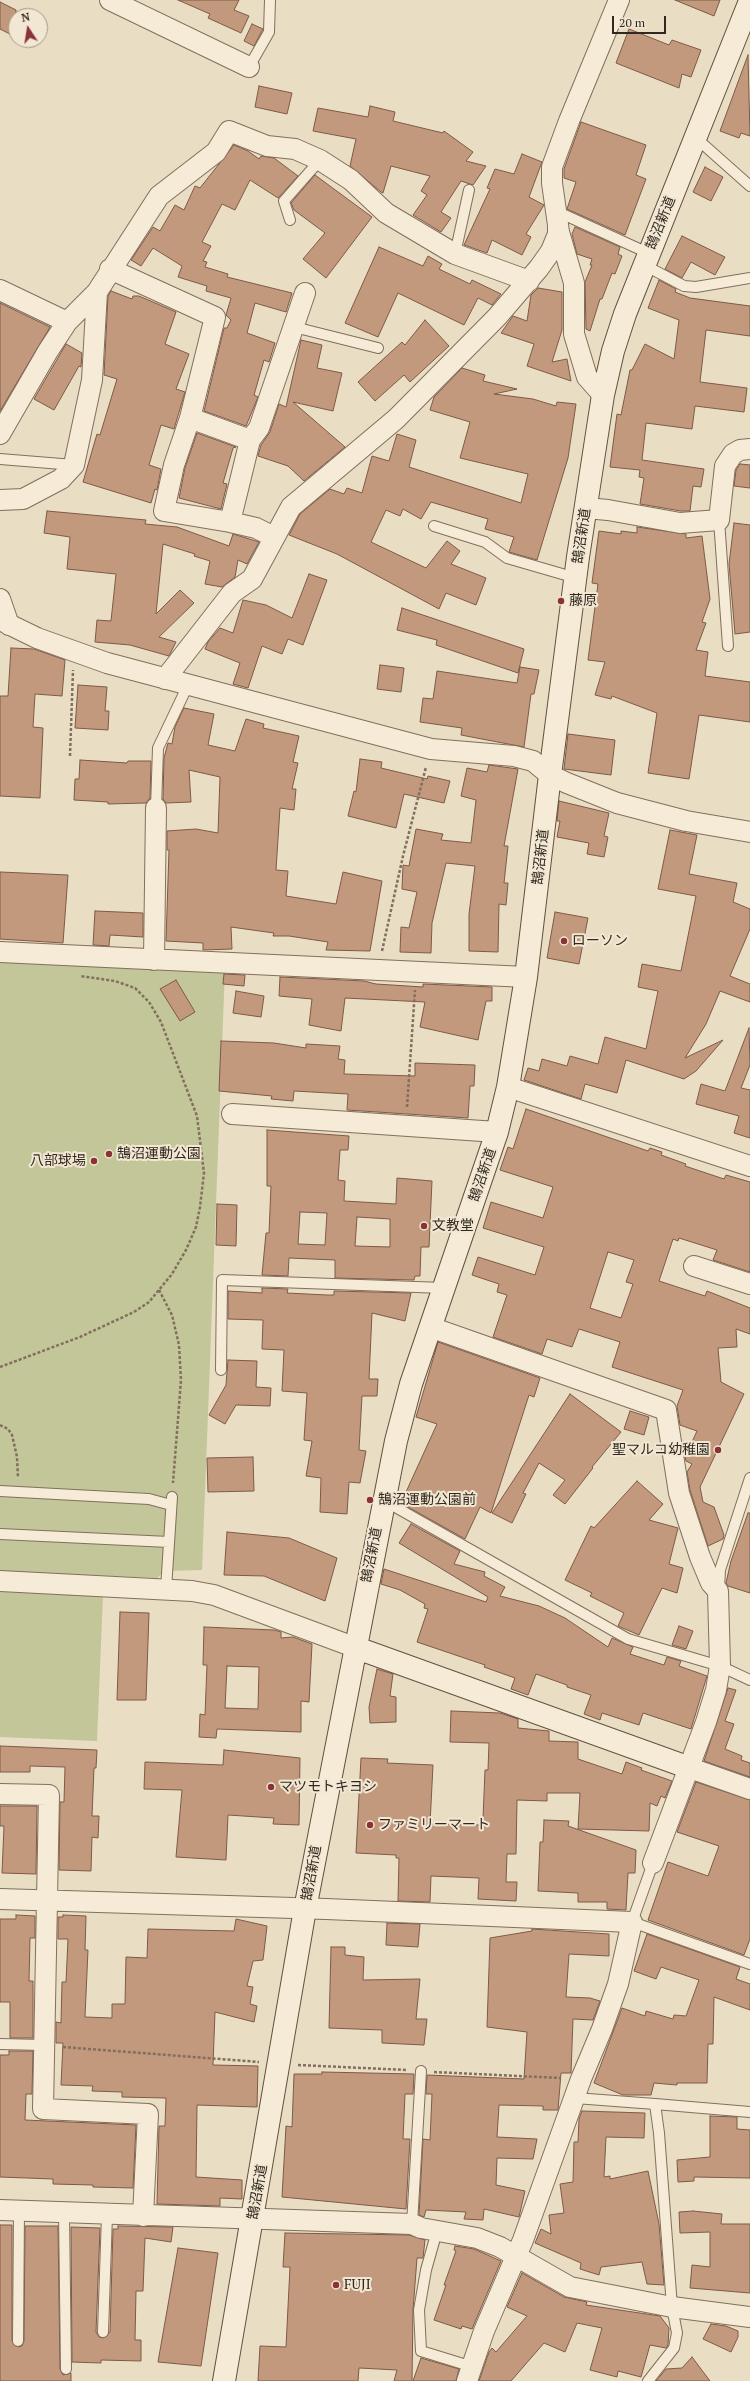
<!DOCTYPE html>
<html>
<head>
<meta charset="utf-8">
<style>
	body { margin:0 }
	#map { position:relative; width:750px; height:2381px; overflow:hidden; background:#e9ddc4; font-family:"PT Serif",serif }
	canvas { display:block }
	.north { position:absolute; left:8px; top:8px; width:40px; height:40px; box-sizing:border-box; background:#f1e7d3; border:1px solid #a59b8b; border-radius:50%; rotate:348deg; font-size:11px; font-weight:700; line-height:16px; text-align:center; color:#33281f }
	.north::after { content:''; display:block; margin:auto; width:14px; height:18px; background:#8a3337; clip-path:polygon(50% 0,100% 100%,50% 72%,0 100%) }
	.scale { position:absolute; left:612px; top:16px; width:54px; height:18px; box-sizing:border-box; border:2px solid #33281f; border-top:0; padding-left:5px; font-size:12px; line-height:14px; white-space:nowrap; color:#33281f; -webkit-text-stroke:3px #f1e7d3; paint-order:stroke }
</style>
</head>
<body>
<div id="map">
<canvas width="750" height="2381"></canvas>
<div class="north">N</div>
<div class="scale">20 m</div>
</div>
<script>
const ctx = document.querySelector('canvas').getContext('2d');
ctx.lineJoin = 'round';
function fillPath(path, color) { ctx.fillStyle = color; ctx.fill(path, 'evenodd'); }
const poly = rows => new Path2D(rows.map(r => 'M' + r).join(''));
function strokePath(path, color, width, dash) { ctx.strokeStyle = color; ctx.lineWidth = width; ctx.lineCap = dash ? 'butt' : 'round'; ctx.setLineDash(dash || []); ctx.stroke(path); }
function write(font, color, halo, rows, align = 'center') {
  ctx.font = font + ' "PT Serif","Noto Sans JP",serif'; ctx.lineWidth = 4; ctx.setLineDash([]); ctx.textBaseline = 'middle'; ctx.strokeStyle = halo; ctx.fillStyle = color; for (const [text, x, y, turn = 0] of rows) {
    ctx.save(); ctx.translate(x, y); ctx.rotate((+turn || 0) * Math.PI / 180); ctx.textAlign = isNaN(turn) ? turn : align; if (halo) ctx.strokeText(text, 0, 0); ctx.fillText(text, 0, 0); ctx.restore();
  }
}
const green = poly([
	[0,956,225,968,202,1570,165,1571,157,1578,0,1571],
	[0,1591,103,1595,97,1741,0,1737]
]);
const building = poly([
	[178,0,239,0,234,10,249,16,241,33,208,18,210,14,178,0],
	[675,0,720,0,714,16,675,0],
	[0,2,16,10,16,37,0,29,0,2],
	[252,24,263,29,254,46,244,41,252,24],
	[629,29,669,45,672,40,701,50,691,77,682,74,679,88,616,63,629,29],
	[748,55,750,136,741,133,739,138,720,131,748,55],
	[259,86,292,93,287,114,255,107,259,86],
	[370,106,395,112,393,121,443,133,444,131,473,152,466,161,486,166,473,185,461,181,441,212,451,218,441,232,413,215,427,195,421,191,430,176,391,166,383,193,381,192,350,166,356,139,313,131,318,108,368,117,370,106],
	[581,122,646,145,636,175,646,179,625,235,567,209,576,182,564,178,564,169,581,122],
	[234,145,248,151,259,159,261,156,274,158,298,176,278,198,250,180,235,210,222,204,202,242,211,246,203,261,207,262,205,267,228,274,227,277,292,293,286,312,255,303,247,333,275,343,269,362,264,360,254,395,258,397,246,426,204,411,224,328,227,328,231,320,226,315,231,298,206,291,207,286,178,277,182,266,153,248,141,266,131,260,153,227,160,231,175,205,184,210,195,186,200,188,234,145],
	[522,154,542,162,529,197,544,205,526,234,531,237,522,255,492,240,487,253,464,245,490,189,487,188,495,169,514,174,522,154],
	[705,167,723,177,711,201,693,192,705,167],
	[315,175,372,217,326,278,303,259,325,233,294,210,291,203,315,175],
	[575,227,620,247,618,254,622,256,615,274,612,273,602,299,600,299,590,331,586,329,585,282,592,265,590,265,592,259,577,254,572,234,575,227],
	[682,236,725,257,715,275,691,262,682,278,665,269,682,236],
	[379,247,423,266,428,256,442,264,439,269,470,284,472,280,501,294,492,305,478,298,464,325,398,293,378,337,345,323,379,247],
	[659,280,676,289,675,292,690,298,750,306,750,336,706,330,700,382,747,388,744,412,695,406,692,429,646,423,642,460,704,469,701,487,693,486,690,511,681,511,640,504,644,478,639,477,640,470,610,467,617,414,621,415,630,370,632,370,645,344,674,359,679,320,648,308,659,280],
	[538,288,562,292,562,330,552,362,567,359,571,381,527,366,534,344,501,333,513,316,527,321,531,295,538,288],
	[111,291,132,299,133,296,139,296,176,312,165,344,189,354,176,389,185,392,174,429,161,425,149,465,161,469,157,490,155,489,151,503,83,482,97,434,100,435,117,379,104,375,108,296,111,291],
	[0,303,50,327,0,411,0,303],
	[425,320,449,346,410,382,404,375,375,401,358,382,402,342,405,345,425,320],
	[301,340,322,345,317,368,342,373,333,411,293,402,345,447,304,481,288,466,258,456,261,445,270,432,279,404,286,407,301,340],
	[66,344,82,353,81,367,79,366,54,410,34,399,66,344],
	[462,368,485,375,483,381,517,389,494,394,533,399,556,406,557,402,576,404,568,458,537,560,509,552,514,537,485,529,488,519,431,502,421,519,403,509,400,516,386,510,371,542,426,568,447,541,460,551,451,564,486,578,476,605,446,593,439,609,337,554,289,535,300,514,330,489,344,494,347,488,362,493,372,456,389,461,397,434,416,440,409,467,521,503,528,474,460,458,470,422,430,410,434,397,462,368],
	[197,433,236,447,233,448,223,483,227,484,221,509,179,498,185,468,197,433],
	[740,464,750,465,750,488,734,486,736,470,740,464],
	[47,511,146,520,145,524,177,527,229,546,233,534,259,542,247,564,238,560,235,577,222,587,205,584,210,561,194,556,195,554,163,544,156,614,180,590,194,603,159,637,176,642,169,656,130,645,95,642,97,620,111,621,116,574,67,569,70,537,44,533,47,511],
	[734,523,750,525,750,632,735,634,729,564,734,523],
	[637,527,686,534,686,538,702,536,710,599,702,622,706,623,696,650,708,652,705,676,750,682,750,722,699,715,689,779,648,773,657,713,612,696,611,699,595,695,605,662,588,660,598,584,592,583,599,531,621,534,621,531,637,533,637,527],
	[309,574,327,580,303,645,288,639,282,654,262,646,248,688,233,684,240,663,205,649,208,642,220,628,233,633,243,600,266,605,292,618,309,574],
	[402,608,524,649,518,673,436,645,437,640,397,630,402,608],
	[11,648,34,649,65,660,62,696,35,694,33,727,43,728,40,798,0,796,0,696,8,696,11,648],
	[380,665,404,668,401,692,377,689,380,665],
	[520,667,539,670,534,694,531,694,524,747,461,735,462,728,420,722,423,698,433,699,437,671,517,683,520,667],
	[78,685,107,687,105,711,109,711,108,730,75,728,78,685],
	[184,708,214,714,208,745,235,751,246,719,264,724,263,728,299,736,293,762,298,763,292,789,296,789,294,810,280,808,276,870,288,871,286,896,336,904,343,872,382,881,370,951,326,950,328,942,289,936,273,936,274,933,231,927,232,949,203,950,203,943,166,941,169,850,167,850,167,831,196,829,218,833,220,777,189,770,191,802,166,803,163,799,164,758,168,743,172,744,175,727,184,708],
	[568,734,615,740,611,775,564,769,568,734],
	[360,759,382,762,381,768,427,779,428,776,450,781,444,803,404,794,396,828,348,816,354,791,356,792,360,759],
	[80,760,127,763,128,761,151,761,150,798,146,803,108,804,108,802,74,800,75,779,79,779,80,760],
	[489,765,518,769,504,846,508,846,504,883,508,883,506,905,499,904,498,952,469,951,469,914,475,866,446,863,432,923,431,953,400,952,401,927,409,928,417,892,402,889,403,865,409,866,416,829,443,834,441,840,471,843,476,800,461,796,467,768,487,772,489,765],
	[559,801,609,813,604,836,608,837,604,857,587,854,589,843,557,837,560,821,557,821,559,801],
	[670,830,697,835,689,874,737,883,733,902,750,909,750,929,730,976,750,984,750,1002,720,991,706,1024,685,1058,723,1040,696,1071,684,1079,626,1060,617,1093,585,1084,581,1099,524,1080,528,1068,539,1071,542,1059,567,1066,570,1056,598,1064,605,1037,646,1049,658,991,638,987,642,964,681,971,696,896,658,889,670,830],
	[0,872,68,875,63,943,0,939,0,872],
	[95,911,143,913,143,937,110,935,109,946,93,945,95,911],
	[555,912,588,918,579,964,547,958,555,912],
	[224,974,245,975,244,986,223,984,224,974],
	[280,977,364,981,376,984,423,987,423,984,492,987,492,1001,486,1001,478,1040,420,1027,425,1002,345,998,341,1031,309,1025,312,999,279,996,280,977],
	[176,980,195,1012,180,1021,160,989,176,980],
	[236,991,264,996,261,1017,233,1013,236,991],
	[749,1028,750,1065,741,1088,750,1090,750,1138,734,1133,739,1116,696,1104,701,1084,725,1091,749,1028],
	[221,1041,274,1043,306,1048,306,1044,340,1046,338,1059,345,1060,344,1074,415,1076,415,1063,475,1065,474,1086,470,1086,468,1118,347,1110,348,1094,294,1091,293,1101,271,1099,272,1096,219,1091,221,1041],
	[526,1109,648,1151,650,1148,662,1152,661,1155,686,1164,685,1166,724,1179,726,1175,750,1182,750,1272,713,1260,717,1250,679,1238,678,1241,673,1239,659,1281,705,1296,707,1291,750,1308,750,1334,736,1329,737,1347,718,1348,721,1382,744,1394,700,1487,703,1502,714,1507,724,1535,723,1539,708,1546,690,1490,687,1472,692,1464,686,1461,685,1457,697,1431,680,1425,677,1406,683,1390,612,1367,620,1342,579,1329,572,1347,547,1339,542,1354,493,1337,507,1295,497,1292,499,1284,472,1275,478,1257,535,1275,544,1247,483,1228,491,1202,543,1218,553,1187,500,1170,508,1147,513,1149,526,1109],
	[608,1252,634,1260,626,1282,633,1284,621,1318,590,1308,608,1252],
	[267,1130,349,1136,348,1150,340,1150,338,1180,345,1181,344,1201,396,1204,397,1178,432,1181,429,1247,421,1247,420,1276,415,1276,414,1280,335,1278,335,1260,289,1258,288,1276,262,1275,266,1233,269,1233,271,1186,267,1186,267,1130],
	[300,1212,327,1213,325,1245,298,1244,300,1212],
	[357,1217,390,1219,390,1247,355,1246,357,1217],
	[217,1204,237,1205,236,1246,216,1245,217,1204],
	[262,1288,288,1289,287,1293,327,1295,334,1295,334,1291,411,1293,405,1321,372,1313,369,1379,378,1379,377,1396,362,1396,359,1450,366,1451,360,1483,349,1482,347,1514,320,1512,321,1478,306,1476,312,1441,304,1440,307,1393,282,1391,284,1350,262,1349,263,1320,228,1319,228,1291,262,1293,262,1288],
	[438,1342,540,1378,534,1397,529,1395,491,1513,480,1507,465,1539,401,1503,437,1424,416,1417,438,1342],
	[228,1360,257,1361,256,1387,271,1388,270,1406,236,1405,225,1424,209,1415,226,1385,228,1360],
	[570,1394,621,1432,592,1467,593,1468,565,1504,553,1495,565,1480,539,1463,523,1493,526,1494,512,1523,492,1513,570,1394],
	[630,1411,649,1417,644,1435,624,1429,630,1411],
	[253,1457,254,1491,208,1492,207,1458,253,1457],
	[637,1481,663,1504,649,1520,678,1528,669,1564,683,1568,677,1593,662,1588,639,1635,618,1626,624,1613,590,1596,592,1593,565,1580,591,1526,594,1528,637,1481],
	[748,1513,750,1513,750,1593,728,1586,726,1583,731,1561,748,1513],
	[411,1524,460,1551,454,1564,485,1572,484,1576,505,1587,500,1596,539,1606,565,1618,608,1647,612,1638,633,1647,630,1654,664,1665,667,1657,681,1661,679,1666,707,1676,691,1729,643,1713,639,1725,602,1713,600,1720,584,1714,591,1695,567,1687,567,1685,536,1674,528,1695,511,1689,515,1678,484,1667,485,1665,417,1642,428,1609,424,1608,425,1604,400,1590,381,1584,384,1569,486,1602,488,1597,399,1543,411,1524],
	[227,1532,289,1538,337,1558,325,1601,264,1576,224,1575,227,1532],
	[120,1612,149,1613,146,1700,117,1700,120,1612],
	[679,1626,693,1631,686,1649,672,1645,679,1626],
	[204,1627,274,1630,281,1632,281,1638,293,1637,312,1644,309,1702,301,1701,301,1732,217,1729,216,1738,199,1737,200,1714,205,1715,207,1665,203,1665,204,1627],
	[227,1666,259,1667,258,1709,225,1708,227,1666],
	[377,1669,393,1674,390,1696,396,1697,396,1722,370,1723,369,1707,377,1669],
	[728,1688,736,1690,725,1721,734,1724,725,1749,742,1756,741,1760,750,1763,750,1777,704,1761,728,1688],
	[451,1711,500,1713,518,1719,518,1728,549,1731,549,1741,578,1742,578,1759,622,1774,626,1762,642,1768,641,1770,672,1781,665,1798,661,1796,657,1806,650,1803,649,1831,578,1829,580,1793,547,1793,547,1801,517,1800,516,1854,507,1854,506,1882,517,1882,516,1901,478,1899,479,1878,431,1876,430,1902,398,1901,399,1858,396,1858,396,1855,356,1853,361,1758,388,1759,387,1763,433,1765,430,1824,480,1825,480,1819,483,1819,485,1770,488,1770,489,1743,450,1742,451,1711],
	[0,1746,97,1750,96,1768,94,1768,92,1816,99,1816,98,1838,92,1837,91,1871,59,1870,60,1802,64,1802,65,1767,30,1766,30,1772,0,1772,0,1746],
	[224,1750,300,1758,299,1825,273,1824,274,1818,228,1815,226,1860,176,1857,182,1790,144,1789,145,1762,223,1765,224,1750],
	[696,1782,750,1800,750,1939,744,1955,648,1920,668,1862,708,1876,719,1846,677,1832,696,1782],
	[0,1806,37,1806,36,1874,2,1873,4,1826,0,1826,0,1806],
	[544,1820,569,1821,568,1826,636,1850,635,1873,628,1873,626,1910,607,1909,607,1902,578,1902,578,1893,538,1891,540,1842,543,1842,544,1820],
	[16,1915,35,1916,35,1938,30,1938,29,1981,33,1981,33,2038,10,2038,10,2002,0,2002,0,1919,16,1919,16,1915],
	[63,1915,86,1916,85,1950,88,1950,85,2017,112,2018,112,2004,125,2004,126,1957,147,1958,148,1929,234,1931,236,1919,267,1926,263,1960,253,1961,247,1986,253,1987,250,2004,257,2006,254,2022,215,2012,213,2065,258,2066,257,2107,197,2105,196,2177,242,2180,242,2199,220,2198,220,2206,157,2204,159,2126,165,2126,166,2098,122,2097,122,2092,92,2091,93,2086,61,2085,63,2043,56,2043,56,2022,61,2023,62,1982,66,1982,68,1939,58,1939,58,1917,63,1917,63,1915],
	[387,1923,420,1924,418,1947,386,1945,387,1923],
	[532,1929,609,1934,609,1956,569,1954,566,1997,590,1998,600,2001,593,2020,573,2019,571,2073,561,2073,558,2110,543,2110,543,2106,499,2105,497,2137,537,2139,533,2159,497,2158,496,2185,525,2191,519,2217,484,2209,483,2220,464,2219,466,2212,426,2210,424,2217,419,2215,423,2139,430,2140,432,2094,426,2094,427,2075,524,2079,527,2032,487,2027,490,1938,532,1931,532,1929],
	[647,1934,740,1967,736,1979,750,1984,750,2010,714,1997,713,2044,708,2044,707,2083,677,2083,677,2085,654,2083,651,2095,623,2095,594,2083,622,2008,645,2016,646,2011,673,2019,674,2015,686,2016,699,1980,661,1967,656,1979,634,1971,647,1934],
	[331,1947,345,1947,345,1955,364,1957,363,1980,420,1979,416,2019,427,2019,424,2045,382,2043,382,2030,329,2028,331,1947],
	[9,2051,33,2051,32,2094,26,2094,25,2120,136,2125,133,2188,93,2187,93,2185,53,2184,53,2179,0,2177,0,2055,9,2055,9,2051],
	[322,2072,414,2074,413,2094,405,2094,403,2139,410,2139,406,2209,282,2197,286,2126,292,2127,294,2074,322,2074,322,2072],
	[582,2111,645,2113,644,2138,606,2137,604,2177,610,2176,610,2179,648,2171,659,2224,664,2285,647,2284,642,2262,601,2267,599,2275,580,2269,581,2263,535,2243,541,2229,551,2234,549,2215,564,2213,560,2184,573,2182,574,2142,578,2142,579,2119,582,2111],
	[710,2116,737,2117,737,2129,750,2130,750,2178,694,2177,694,2181,678,2182,677,2160,710,2157,710,2116],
	[693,2211,722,2214,721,2224,750,2224,750,2293,690,2288,692,2265,710,2267,710,2232,680,2233,679,2212,693,2211],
	[0,2225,12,2225,12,2341,18,2347,22,2346,24,2341,25,2226,58,2226,60,2369,63,2375,71,2373,71,2381,0,2381,0,2225],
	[118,2226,173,2227,171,2242,145,2238,143,2291,136,2291,135,2340,141,2340,141,2361,101,2360,101,2363,72,2362,71,2227,100,2228,96,2332,99,2337,103,2338,110,2332,113,2229,118,2229,118,2226],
	[285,2233,409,2235,425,2240,423,2258,417,2258,413,2310,412,2381,394,2381,397,2370,359,2368,358,2381,258,2381,260,2346,286,2347,290,2267,283,2267,285,2233],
	[455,2246,474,2249,501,2261,472,2329,462,2326,461,2329,434,2320,446,2285,444,2285,456,2251,454,2250,455,2246],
	[178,2248,218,2253,201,2366,158,2362,178,2248],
	[522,2273,564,2297,587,2302,586,2305,660,2316,669,2328,668,2345,666,2348,650,2345,641,2377,618,2371,617,2377,590,2370,602,2328,577,2323,565,2352,544,2343,511,2381,479,2381,489,2352,492,2348,496,2352,527,2316,507,2307,522,2273],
	[711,2324,726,2326,738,2331,738,2337,731,2352,703,2339,711,2324],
	[692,2357,710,2381,656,2381,666,2369,682,2368,692,2357],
	[421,2358,459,2369,456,2381,413,2381,421,2358]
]);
const path = poly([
	[70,756,73,670],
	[382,951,403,856,426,767],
	[407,1107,415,990],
	[159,1290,172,1315,179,1345,181,1380,173,1483],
	[0,1367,80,1337,134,1312,149,1302,172,1274,186,1250,196,1227,200,1207,204,1173,197,1116,161,1022,149,1002,135,988,115,981,80,976],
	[0,1425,8,1429,12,1435,17,1457,18,1478],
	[63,2047,259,2062],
	[298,2065,407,2070],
	[434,2072,561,2078]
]);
const lane = poly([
	[249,67,269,32,270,0],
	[696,138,750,186],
	[556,211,648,253],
	[290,220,284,201,320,160],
	[455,254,469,190],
	[644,265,684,286,696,287,750,278],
	[294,327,378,348],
	[0,459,74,465],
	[719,520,728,646],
	[434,526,485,542,507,558,576,578],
	[156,808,158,748,188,685],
	[221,1370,222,1280,444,1288],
	[0,1491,149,1499,171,1505],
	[383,1500,628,1639,720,1666,750,1680],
	[0,1534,169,1542],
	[166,1589,172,1497],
	[719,1589,720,1570,750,1478],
	[653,1863,632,1922,750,1964],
	[0,2044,43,2045],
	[575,2098,655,2104,659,2133,672,2307,677,2333,674,2348,648,2381],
	[655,2104,750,2112],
	[64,2213,66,2369],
	[412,2224,421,2071],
	[437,2231,426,2270,419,2310,421,2351,473,2367],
	[103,2332,107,2215],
	[18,2341,19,2211]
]);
const street = poly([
	[110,0,249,67],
	[110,269,215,317,190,418,174,465,164,511,230,522,256,528,274,537],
	[0,290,67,322],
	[603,395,587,377,574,334,574,283,559,232,552,183,552,167,569,121,619,0],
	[190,418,250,440],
	[0,434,48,351,67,322,97,292,159,196,216,152,229,131,267,146,295,149,320,160,351,180,386,213,455,254,529,281],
	[0,500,23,499,61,479,74,465,92,380,97,292],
	[586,508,608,510,680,523,719,520,725,466,733,454,740,450,750,449],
	[230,522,250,440,259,428,305,293],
	[0,599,9,625],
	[0,620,37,638,107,663,431,749,514,756,533,761,550,775,567,783,617,803,686,821,750,832],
	[165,679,232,593,252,579,291,507,396,419,497,317,539,268,551,251,558,234,558,223],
	[0,952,526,977],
	[154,960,156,808],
	[508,1087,750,1166],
	[232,1114,497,1132],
	[694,1266,750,1284],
	[430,1327,666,1410,679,1493,700,1557,711,1583,718,1591,720,1666,716,1690,706,1722,653,1863],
	[0,1581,192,1591,214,1595,354,1647],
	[690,1768,750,1789],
	[0,1794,49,1795,43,2109,148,2114,143,2216],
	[0,1899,326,1909,632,1922,618,1984,602,2029,581,2079,523,2240,484,2331,467,2381],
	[0,2210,412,2224,421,2228,477,2238,500,2247,570,2287,672,2307,750,2317]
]);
const secondary = poly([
	[354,1647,690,1768],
	[224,2381,305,1909,396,1441,411,1384,497,1132,508,1087,526,977,550,775,578,557,603,395,613,351,625,314,750,1]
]);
const markers = [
	[561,601,4,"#8a3337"],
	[564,941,4,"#8a3337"],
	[109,1154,4,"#8a3337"],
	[94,1161,4,"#8a3337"],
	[424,1226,4,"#8a3337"],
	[718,1450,4,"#8a3337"],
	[370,1500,4,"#8a3337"],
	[271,1787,4,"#8a3337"],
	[370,1825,4,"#8a3337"],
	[336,2285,4,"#8a3337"]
];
const streetNames = [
	["鵠沼新道",661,223,-68],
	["鵠沼新道",582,536,-82],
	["鵠沼新道",541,857,-84],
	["鵠沼新道",483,1175,-71],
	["鵠沼新道",372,1555,-79],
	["鵠沼新道",312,1873,-80],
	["鵠沼新道",258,2192,-80]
];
const poiNames = [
	["藤原",569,601],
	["ローソン",572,941],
	["鵠沼運動公園",117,1154],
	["八部球場",86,1161,"right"],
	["文教堂",432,1226],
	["聖マルコ幼稚園",710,1450,"right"],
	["鵠沼運動公園前",378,1500],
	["マツモトキヨシ",279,1787],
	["ファミリーマート",378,1825],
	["FUJI",344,2285]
];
fillPath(green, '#c2c699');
fillPath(building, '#c3997e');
strokePath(building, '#7e5a45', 1);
strokePath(lane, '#826f5d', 12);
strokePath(street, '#826f5d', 22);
strokePath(secondary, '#635040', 24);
strokePath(path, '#826f5d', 2.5, [3, 2]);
strokePath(lane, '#f5ebd6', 10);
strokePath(street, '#f5ebd6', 20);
strokePath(secondary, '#f5ebd6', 22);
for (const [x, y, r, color] of markers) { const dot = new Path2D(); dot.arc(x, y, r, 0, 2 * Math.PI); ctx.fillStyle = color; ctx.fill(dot); strokePath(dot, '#f1e7d3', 1.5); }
write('14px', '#33281f', '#f1e7d3', streetNames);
write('14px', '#33281f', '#f1e7d3', poiNames, 'left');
</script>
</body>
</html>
